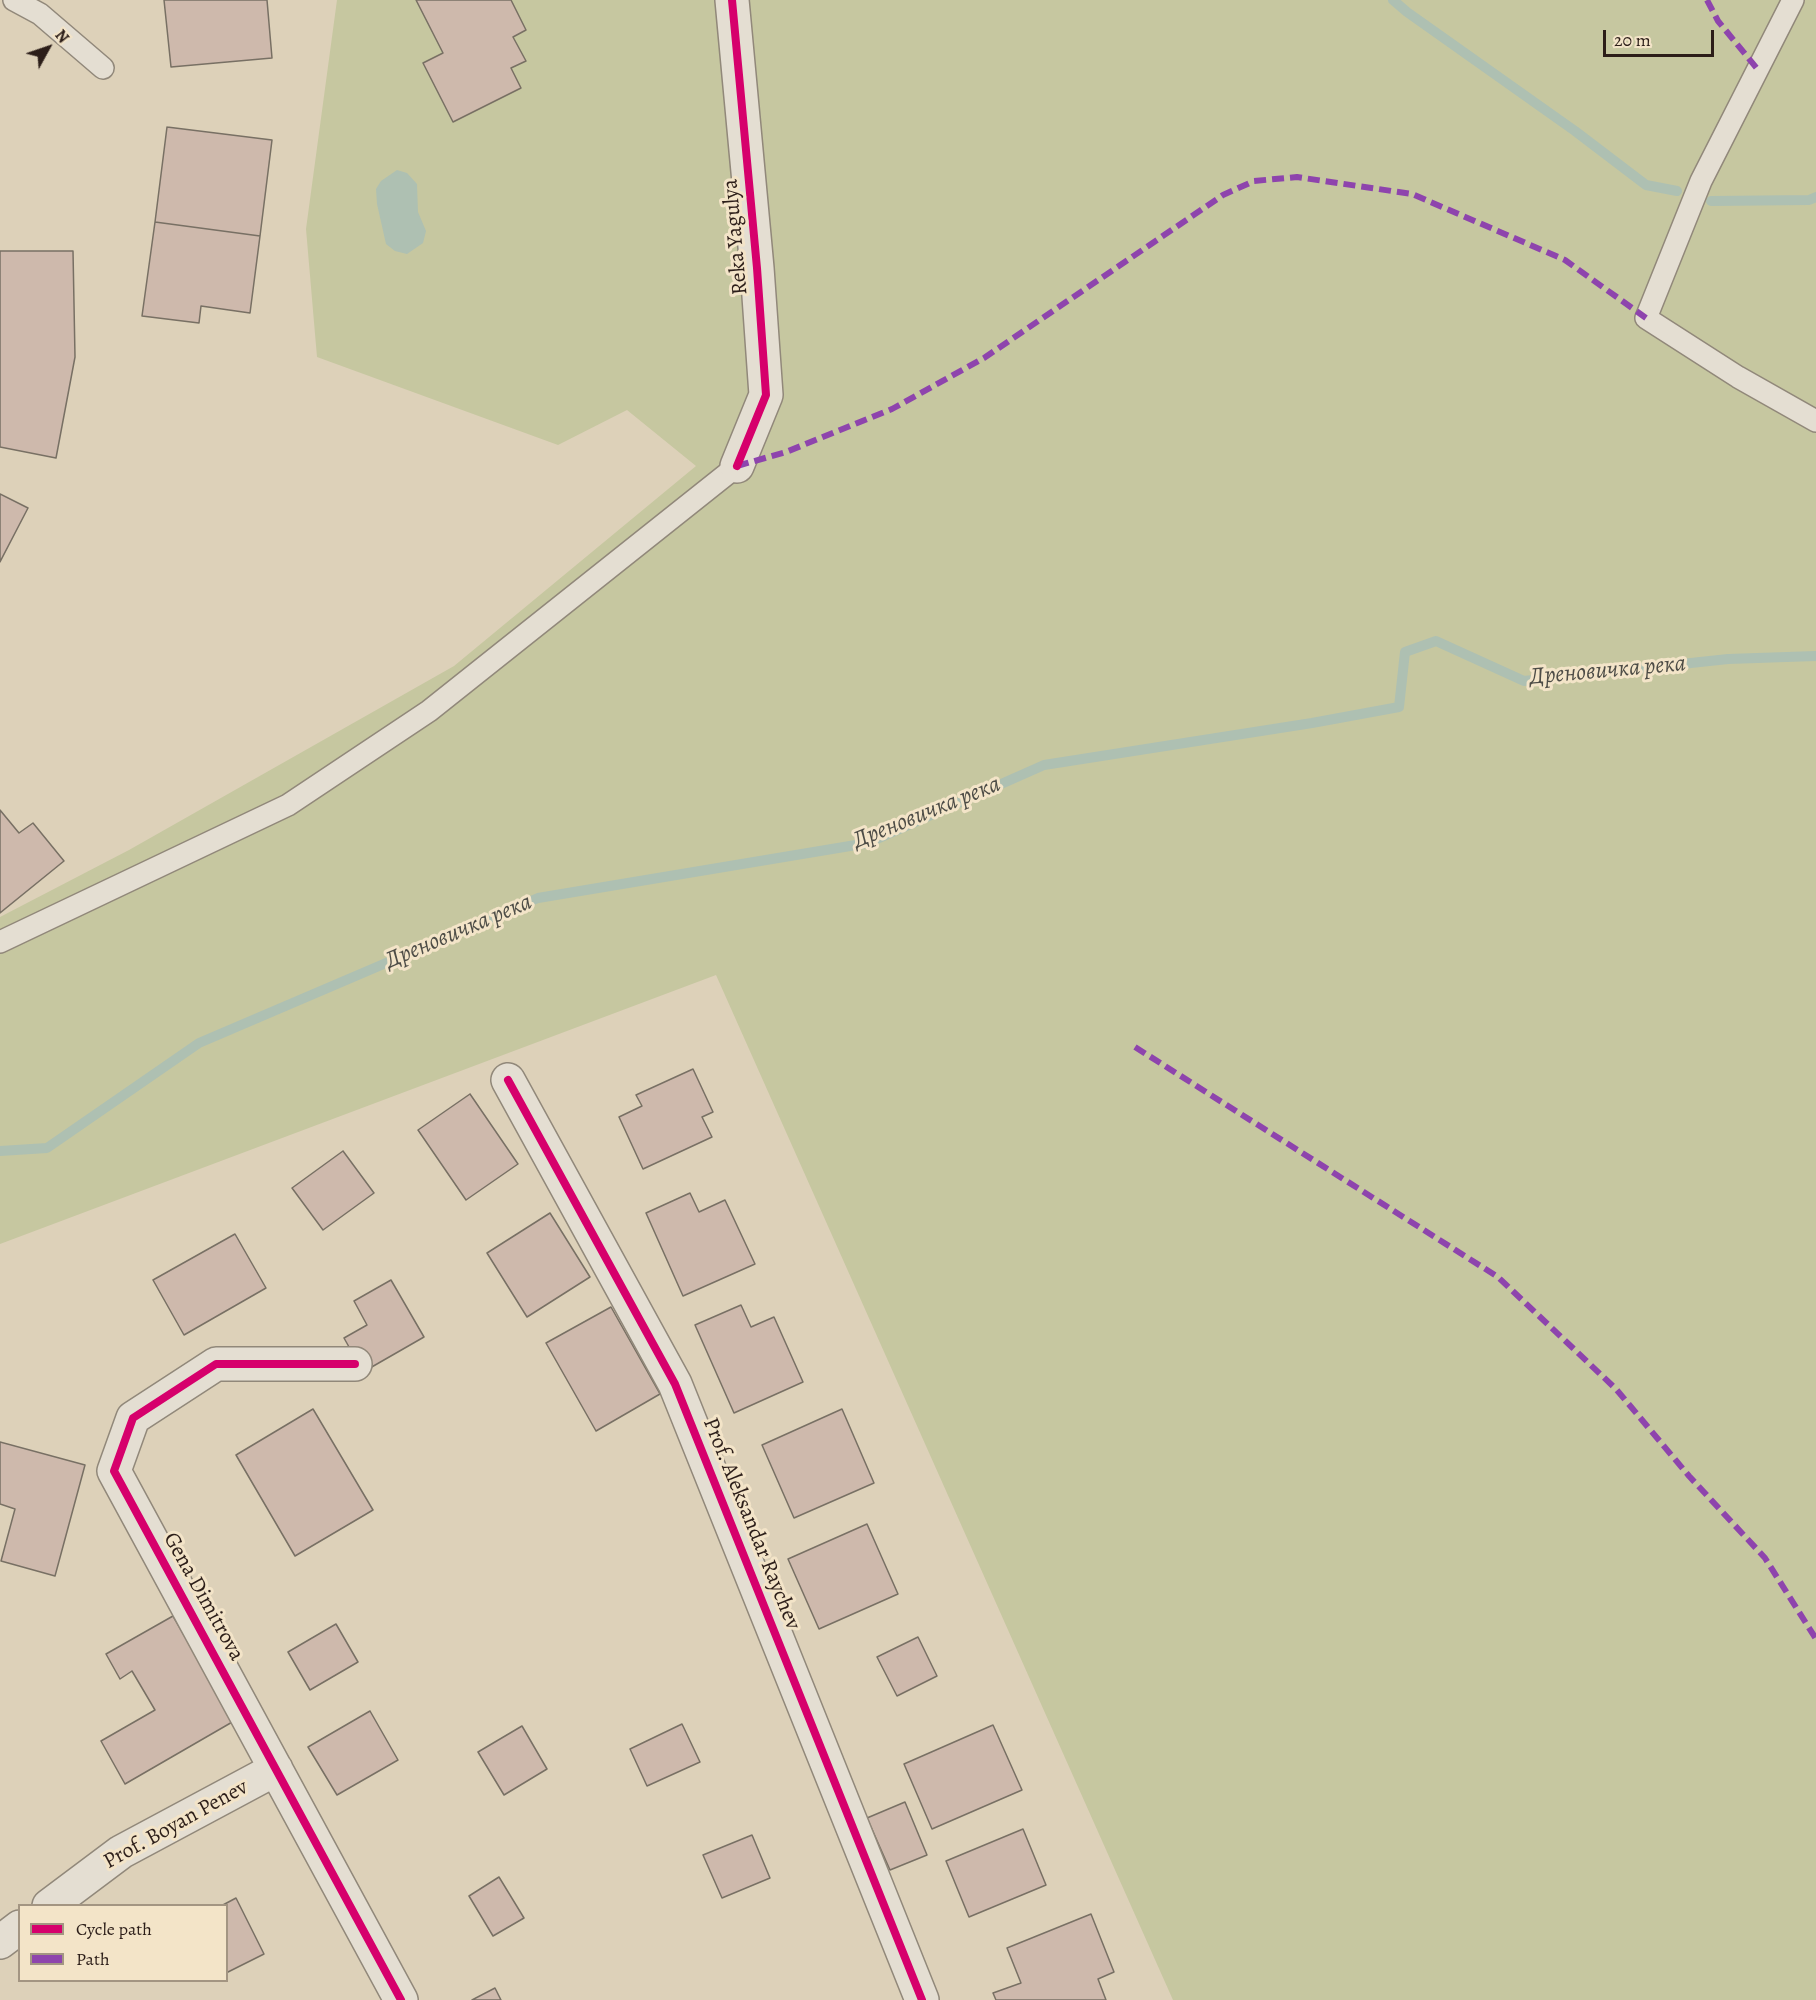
<!DOCTYPE html>
<html>
<head>
<meta charset="utf-8">
<style>
	body { margin:0 }
	#map { position:relative; width:1816px; height:2000px; overflow:hidden; background:#ddd1b9; font-family:Alegreya,serif }
	canvas { display:block }
	.legend { position:absolute; left:18px; top:1904px; width:210px; height:78px; box-sizing:border-box; background:#f3e4c8; border:2px solid #a39582; margin:0; padding:8px 10px; list-style:none; font-size:18px; color:#2c1e19 }
	.legend li { display:flex; align-items:center; gap:12px; height:30px }
	.legend b { width:30px; border:2px solid #a39582 }
	.north { position:absolute; left:18px; top:18px; width:60px; height:60px; -webkit-text-stroke:4px #f3e4c8; paint-order:stroke; rotate:50deg; font-size:16px; font-weight:700; line-height:24px; text-align:center; color:#2c1e19 }
	.north::after { content:''; display:block; margin:auto; width:21px; height:27px; background:#2c1e19; clip-path:polygon(50% 0,100% 100%,50% 72%,0 100%) }
	.scale { position:absolute; left:1603px; top:30px; width:111px; height:27px; box-sizing:border-box; border:3px solid #2c1e19; border-top:0; padding-left:8px; font-size:18px; line-height:21px; white-space:nowrap; color:#2c1e19; -webkit-text-stroke:4px #f3e4c8; paint-order:stroke }
</style>
</head>
<body>
<div id="map">
<canvas width="1816" height="2000"></canvas>
<ul class="legend">
<li><b style="height:8px;background:#d6006c"></b>Cycle path</li>
<li><b style="height:8px;background:#8e44ad"></b>Path</li>
</ul>
<div class="north">N</div>
<div class="scale">20 m</div>
</div>
<script>
const ctx = document.querySelector('canvas').getContext('2d');
ctx.lineJoin = 'round';
function fillPath(path, color) { ctx.fillStyle = color; ctx.fill(path, 'evenodd'); }
const poly = rows => new Path2D(rows.map(r => 'M' + r).join(''));
function strokePath(path, color, width, dash) { ctx.strokeStyle = color; ctx.lineWidth = width; ctx.lineCap = dash ? 'butt' : 'round'; ctx.setLineDash(dash || []); ctx.stroke(path); }
function write(font, color, halo, rows, align = 'center') {
  ctx.font = font + ' Alegreya,serif'; ctx.lineWidth = 6; ctx.setLineDash([]); ctx.textBaseline = 'middle'; ctx.strokeStyle = halo; ctx.fillStyle = color; for (const [text, x, y, turn = 0] of rows) {
    ctx.save(); ctx.translate(x, y); ctx.rotate((+turn || 0) * Math.PI / 180); ctx.textAlign = isNaN(turn) ? turn : align; if (halo) ctx.strokeText(text, 0, 0); ctx.fillText(text, 0, 0); ctx.restore();
  }
}
const green = poly([
	[337,0,1816,0,1816,2000,1173,2000,716,975,0,1244,0,917,129,850,454,666,696,466,627,410,558,445,317,357,306,229]
]);
const water = poly([
	[397,170,407,173,417,184,418,212,426,231,423,243,407,254,395,251,386,244,377,204,376,189,381,181]
]);
const stream = poly([
	[1393,0,1407,12,1575,131,1646,185,1677,191],
	[1711,201,1809,200,1816,197],
	[0,1151,47,1148,199,1043,538,898,868,843,1044,765,1312,723,1399,707,1405,652,1436,641,1524,681,1728,659,1816,656]
]);
const building = poly([
	[164,0,267,0,272,58,171,67,164,0],
	[416,0,511,0,526,30,513,37,526,61,511,68,521,88,453,122,423,63,443,53,416,0],
	[167,127,272,140,260,236,155,222,167,127],
	[155,222,260,236,250,313,201,306,199,323,142,316,155,222],
	[0,251,73,251,75,357,56,458,0,447,0,251],
	[0,494,28,508,0,562,0,494],
	[0,810,19,833,33,823,64,861,0,913,0,810],
	[693,1069,713,1112,702,1117,712,1137,643,1169,619,1117,642,1106,636,1095,693,1069],
	[470,1094,518,1164,466,1200,418,1130,470,1094],
	[343,1151,374,1193,323,1230,292,1188,343,1151],
	[690,1193,699,1212,725,1200,755,1264,683,1296,646,1213,690,1193],
	[550,1213,590,1277,527,1317,487,1253,550,1213],
	[235,1234,266,1288,184,1335,153,1280,235,1234],
	[391,1280,424,1337,363,1372,344,1338,367,1325,354,1301,391,1280],
	[741,1305,751,1327,774,1317,803,1382,734,1413,695,1325,741,1305],
	[611,1307,660,1394,596,1431,546,1343,611,1307],
	[313,1409,373,1510,295,1556,236,1455,313,1409],
	[842,1409,874,1483,794,1518,762,1445,842,1409],
	[0,1442,85,1465,55,1576,1,1561,15,1509,0,1504,0,1442],
	[867,1524,898,1594,819,1629,788,1559,867,1524],
	[173,1616,234,1721,125,1784,101,1741,155,1710,132,1671,120,1679,106,1654,173,1616],
	[336,1624,358,1662,310,1690,288,1652,336,1624],
	[918,1637,937,1676,897,1696,877,1657,918,1637],
	[370,1711,398,1760,337,1795,308,1747,370,1711],
	[682,1724,700,1762,647,1786,630,1749,682,1724],
	[993,1725,1022,1790,932,1829,904,1764,993,1725],
	[522,1726,547,1769,504,1795,478,1752,522,1726],
	[905,1802,927,1855,890,1870,867,1818,905,1802],
	[1023,1829,1046,1885,969,1917,946,1861,1023,1829],
	[752,1835,770,1878,722,1898,703,1855,752,1835],
	[499,1877,524,1918,493,1936,469,1896,499,1877],
	[236,1898,264,1954,226,1973,226,1906,221,1906,236,1898],
	[1091,1914,1114,1972,1098,1979,1106,2000,996,2000,993,1993,1021,1983,1007,1948,1091,1914],
	[495,1988,501,2000,472,2000,495,1988]
]);
const lane = poly([
	[14,0,40,14,103,68],
	[1793,0,1701,181,1646,318,1738,377,1816,421],
	[0,942,288,805,429,711,737,466]
]);
const street = poly([
	[732,0,757,268,766,395,737,466],
	[508,1080,675,1384,922,2000],
	[355,1364,216,1364,133,1418,114,1471,401,2000],
	[49,1906,121,1852,276,1769],
	[0,1942,20,1927]
]);
const quiet = poly([
	[1707,0,1718,21,1759,71],
	[737,466,786,452,892,409,984,358,1223,195,1254,181,1297,177,1412,194,1565,260,1646,318],
	[1135,1047,1498,1277,1616,1389,1689,1476,1765,1558,1816,1639]
]);
const cycleway = poly([
	[732,0,757,268,766,395,737,466],
	[508,1080,675,1384,922,2000],
	[355,1364,216,1364,133,1418,114,1471,401,2000]
]);
const streetNames = [
	["Reka Yagulya",736,237,-95],
	["Prof. Aleksandar Raychev",751,1524,68],
	["Gena Dimitrova",203,1597,61],
	["Prof. Boyan Penev",176,1825,-29]
];
const waterNames = [
	["Дреновичка река",1608,671,-5],
	["Дреновичка река",927,813,-22],
	["Дреновичка река",459,932,-23]
];
fillPath(green, '#c6c7a0');
fillPath(water, '#aec0b2');
strokePath(stream, '#aec0b2', 10);
fillPath(building, '#ceb9ac');
strokePath(building, '#787064', 1.5);
strokePath(lane, '#91887a', 24);
strokePath(street, '#91887a', 36);
strokePath(lane, '#e4ded2', 21);
strokePath(street, '#e4ded2', 33);
strokePath(quiet, '#8e44ad', 6, [12, 6]);
strokePath(cycleway, '#d6006c', 8);
write('22px', '#2c1e19', '#f3e4c8', streetNames);
write('italic 24px', '#4d4c46', '#f3e4c8', waterNames);
</script>
</body>
</html>
